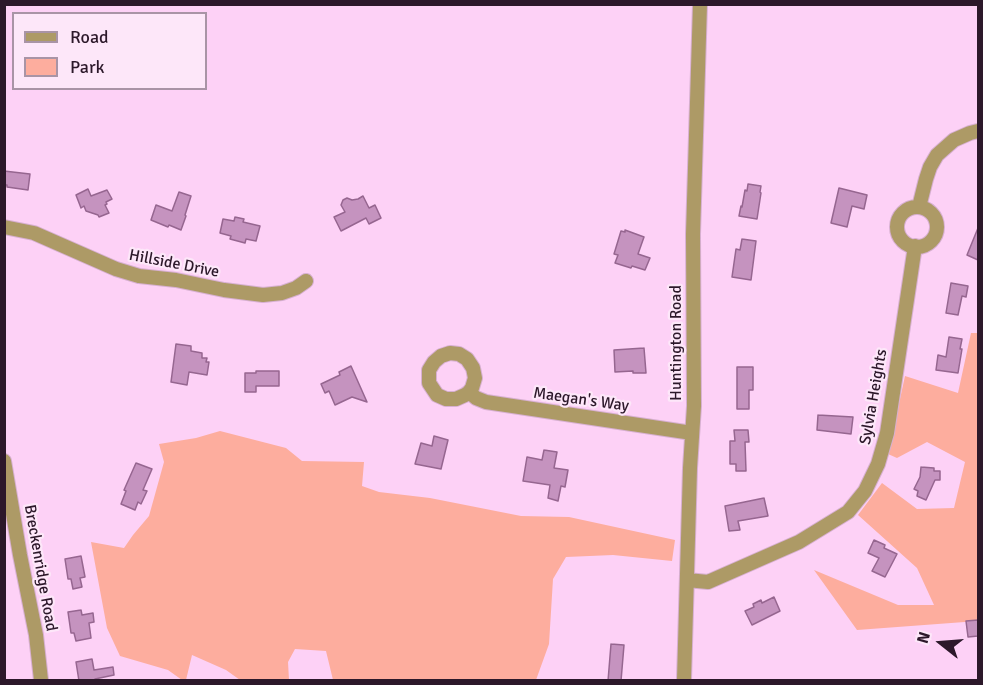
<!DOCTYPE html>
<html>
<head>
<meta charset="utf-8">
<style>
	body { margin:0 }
	#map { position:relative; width:983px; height:685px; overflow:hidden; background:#fdd1f6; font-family:Signika,sans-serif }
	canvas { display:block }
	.frame { position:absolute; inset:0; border:6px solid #2c182a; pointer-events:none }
	.legend { position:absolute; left:12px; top:12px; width:195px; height:78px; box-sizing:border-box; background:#fde7f9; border:2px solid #a994a6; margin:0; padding:8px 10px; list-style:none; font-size:18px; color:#2c182a }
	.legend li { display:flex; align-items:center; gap:12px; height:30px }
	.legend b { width:30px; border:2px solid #a994a6 }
	.north { position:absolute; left:911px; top:613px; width:60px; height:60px; -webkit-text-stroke:4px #fde7f9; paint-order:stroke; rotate:287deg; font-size:16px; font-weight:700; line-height:24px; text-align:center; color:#2c182a }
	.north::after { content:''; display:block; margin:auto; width:21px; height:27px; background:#2c182a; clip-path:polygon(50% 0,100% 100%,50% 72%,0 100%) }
</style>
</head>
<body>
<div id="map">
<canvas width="983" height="685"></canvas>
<div class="frame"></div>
<ul class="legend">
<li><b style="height:8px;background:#ad9a66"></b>Road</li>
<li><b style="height:16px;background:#fdad9e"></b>Park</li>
</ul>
<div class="north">N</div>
</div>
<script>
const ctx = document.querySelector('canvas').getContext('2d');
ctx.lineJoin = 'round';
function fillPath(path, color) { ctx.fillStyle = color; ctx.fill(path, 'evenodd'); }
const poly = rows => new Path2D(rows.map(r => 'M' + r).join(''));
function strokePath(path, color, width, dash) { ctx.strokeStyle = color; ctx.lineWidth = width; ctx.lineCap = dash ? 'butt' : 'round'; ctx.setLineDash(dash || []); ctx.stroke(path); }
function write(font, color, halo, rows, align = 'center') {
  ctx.font = font + ' Signika,sans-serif'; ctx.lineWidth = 4.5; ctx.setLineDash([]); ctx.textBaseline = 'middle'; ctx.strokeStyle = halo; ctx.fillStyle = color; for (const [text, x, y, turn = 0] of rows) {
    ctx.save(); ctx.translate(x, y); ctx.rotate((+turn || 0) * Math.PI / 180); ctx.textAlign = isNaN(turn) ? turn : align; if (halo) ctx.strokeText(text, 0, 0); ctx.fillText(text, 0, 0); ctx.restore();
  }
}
const green = poly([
	[971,333,978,333,978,621,857,630,814,570,898,605,934,605,917,568,858,515,882,483,917,509,954,508,965,462,927,442,897,458,888,454,905,376,958,393],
	[220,431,286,448,302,461,364,462,362,486,379,492,430,498,521,516,569,517,675,540,672,561,613,555,566,557,553,579,549,644,536,680,333,680,326,651,295,649,288,662,289,680,240,680,226,670,192,655,186,680,182,680,168,670,120,656,107,628,91,542,124,548,133,535,149,516,164,462,159,444,196,438]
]);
const building = poly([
	[4,171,30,174,28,190,7,187,7,185,4,185,4,171],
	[748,184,761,186,760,192,761,193,757,219,739,216,741,206,742,207,745,190,747,191,748,184],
	[839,188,867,195,864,209,852,206,847,227,831,223,839,188],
	[88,189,91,196,107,190,112,199,106,202,107,204,105,205,109,213,99,217,98,215,86,211,84,206,81,208,76,195,88,189],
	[179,192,191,196,185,215,186,216,181,230,169,225,168,227,151,220,156,205,172,211,179,192],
	[363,196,369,208,375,205,381,218,369,224,366,218,341,231,334,217,345,212,341,205,343,200,347,198,352,200,358,199,363,196],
	[235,217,244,219,243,222,260,226,256,241,246,239,245,243,230,239,231,236,220,233,223,219,234,221,235,217],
	[978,228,978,260,967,255,978,228],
	[625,230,644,237,638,254,650,258,645,270,632,266,631,268,615,263,618,255,614,254,621,231,625,232,625,230],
	[742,239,756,241,751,280,732,277,736,249,740,250,742,239],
	[951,283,968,286,966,297,962,296,958,315,946,313,951,283],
	[949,337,962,339,960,349,962,349,958,373,936,370,938,355,946,357,949,337],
	[176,344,191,346,191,351,202,353,202,358,207,358,206,362,209,362,207,375,189,372,187,385,171,382,176,344],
	[644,348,646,373,633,373,633,371,615,372,614,350,644,348],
	[351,366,367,402,352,397,335,405,329,391,325,393,321,384,340,375,339,372,351,366],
	[737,367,753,367,753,390,749,390,749,409,737,409,737,367],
	[256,371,279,371,279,386,256,386,256,392,245,392,245,373,256,373,256,371],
	[818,415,853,417,851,434,817,430,818,415],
	[734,430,748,430,749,442,745,442,746,471,736,471,736,464,730,464,730,441,735,441,734,430],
	[434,436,448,440,441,469,415,464,421,443,432,446,434,436],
	[544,450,557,452,554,468,568,470,565,487,561,486,558,501,548,498,550,485,523,481,527,457,542,460,544,450],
	[136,463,152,469,143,490,147,491,141,504,138,502,135,510,121,504,126,491,124,490,136,463],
	[921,467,934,468,934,471,940,471,940,480,935,480,926,500,917,496,918,491,914,489,920,477,921,467],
	[764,498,768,516,738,521,740,530,729,531,725,506,764,498],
	[874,540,885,545,884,548,897,554,885,577,872,571,879,558,868,553,874,540],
	[81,556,85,577,80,578,82,587,73,589,71,579,68,579,65,559,81,556],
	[774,597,780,611,752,625,745,611,754,607,753,604,761,600,762,603,774,597],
	[81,610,82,615,93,613,94,622,89,623,91,638,76,641,74,633,71,633,68,612,81,610],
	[978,620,978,636,968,637,966,621,978,620],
	[611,644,624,645,621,681,608,681,611,644],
	[92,659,94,670,113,667,114,675,95,679,95,681,79,681,76,662,92,659]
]);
const minor = poly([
	[919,207,926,179,930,167,937,155,954,140,970,133,978,131],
	'897 227a20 20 0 1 1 40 0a20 20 0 1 1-40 0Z',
	[4,227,34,233,116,269,139,276,176,280,224,290,263,295,282,293,296,288,306,281],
	[469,392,472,388,475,378,473,368,467,359,459,354,450,353,441,356,434,362,429,370,429,383,437,395,446,399,456,399,465,395,469,392,476,398,486,402,692,433],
	[4,461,20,555,36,635,41,680],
	[687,580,708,582,799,542,848,512,865,491,878,464,887,433,915,246],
	[684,680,690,468,694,406,693,234,700,4]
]);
const streetNames = [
	["Hillside Drive",174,264,11],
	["Huntington Road",677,343,-90],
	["Sylvia Heights",874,397,-80],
	["Maegan's Way",581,400,8],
	["Breckenridge Road",40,568,80]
];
fillPath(green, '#fdad9e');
fillPath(building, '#c593bf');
strokePath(building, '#966690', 1.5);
strokePath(minor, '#d7b0d1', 16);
strokePath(minor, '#ad9a66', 14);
write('16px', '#2c182a', '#fde7f9', streetNames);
</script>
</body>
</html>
